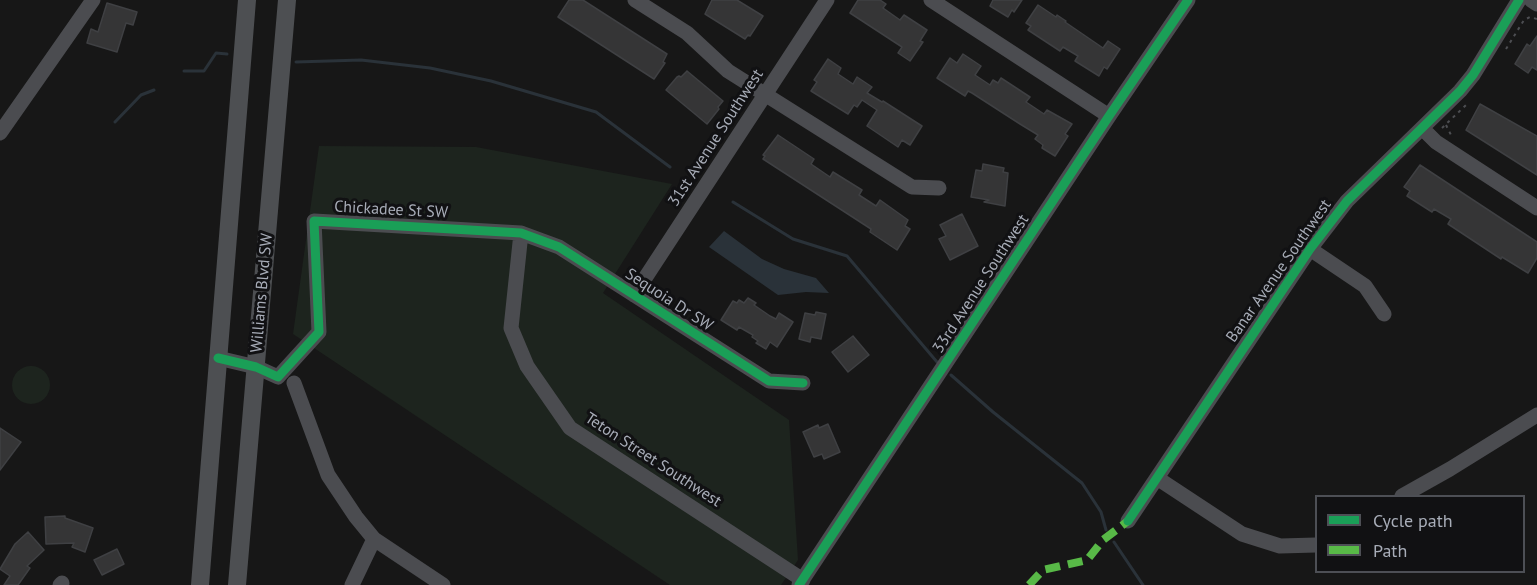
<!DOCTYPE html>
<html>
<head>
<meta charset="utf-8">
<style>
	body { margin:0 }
	#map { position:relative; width:1537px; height:585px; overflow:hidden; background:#171717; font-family:"PT Sans",sans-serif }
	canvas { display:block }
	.legend { position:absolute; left:1315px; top:495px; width:210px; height:78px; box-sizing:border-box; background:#111113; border:2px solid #4d4f55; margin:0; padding:8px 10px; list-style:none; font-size:18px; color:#a8adb8 }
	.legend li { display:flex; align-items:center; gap:12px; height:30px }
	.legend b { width:30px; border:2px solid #4d4f55 }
</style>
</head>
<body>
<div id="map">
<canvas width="1537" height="585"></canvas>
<ul class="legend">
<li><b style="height:8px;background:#1a9f57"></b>Cycle path</li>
<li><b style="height:8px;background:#58b947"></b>Path</li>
</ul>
</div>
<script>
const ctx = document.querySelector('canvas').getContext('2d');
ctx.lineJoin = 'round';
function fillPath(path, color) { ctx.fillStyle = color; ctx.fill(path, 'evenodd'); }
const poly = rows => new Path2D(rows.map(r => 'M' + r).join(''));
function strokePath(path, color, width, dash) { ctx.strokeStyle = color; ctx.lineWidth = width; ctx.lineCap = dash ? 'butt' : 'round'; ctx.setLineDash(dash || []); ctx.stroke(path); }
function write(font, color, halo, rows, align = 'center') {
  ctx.font = font + ' "PT Sans",sans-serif'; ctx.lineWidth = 6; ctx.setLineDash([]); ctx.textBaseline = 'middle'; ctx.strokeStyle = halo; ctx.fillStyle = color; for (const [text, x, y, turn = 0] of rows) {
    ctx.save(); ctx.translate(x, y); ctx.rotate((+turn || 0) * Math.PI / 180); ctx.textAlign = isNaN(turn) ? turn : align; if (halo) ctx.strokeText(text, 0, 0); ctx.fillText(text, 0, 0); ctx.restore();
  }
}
const green = poly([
	[319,146,476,147,672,184,603,293,789,420,798,560,781,585,670,585,293,334],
	'12 385a19 19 0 1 1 38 0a19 19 0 1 1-38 0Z'
]);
const water = poly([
	[724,231,762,259,784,269,816,278,829,293,806,292,778,295,709,247]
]);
const stream = poly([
	[296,62,361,60,430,68,491,81,596,112,670,167],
	[184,71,204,71,216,53,227,54],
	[115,122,141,95,154,90],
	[733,202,793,239,847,256,937,362],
	[951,375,993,412,1082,483,1101,512,1106,530],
	[1114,542,1143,585]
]);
const building = poly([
	[569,0,583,0,667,54,663,62,665,63,654,79,558,17,569,0],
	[712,0,737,0,763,16,750,36,748,35,745,39,705,14,712,0],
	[858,0,880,0,886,4,883,8,900,20,904,15,927,30,920,41,923,42,910,61,898,53,902,47,850,13,858,0],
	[993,0,1022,0,1014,12,1012,10,1008,17,990,6,993,0],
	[107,3,137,12,133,25,126,23,117,52,87,43,91,29,98,32,107,3],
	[1038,5,1056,17,1057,15,1066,21,1065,22,1103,48,1108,41,1120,49,1107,69,1104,67,1099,76,1075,61,1078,56,1063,47,1060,51,1028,30,1031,26,1026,23,1038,5],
	[1537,36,1537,70,1532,67,1528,73,1515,64,1527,44,1530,46,1537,36],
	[963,54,981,66,975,75,990,85,993,80,998,83,1001,78,1030,97,1026,102,1044,114,1047,110,1072,124,1065,134,1068,136,1055,156,1042,148,1043,145,1035,139,1038,135,1020,124,972,93,968,91,965,96,937,78,950,58,957,63,963,54],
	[828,59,841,68,838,74,853,84,857,77,872,87,867,93,882,102,883,101,922,126,910,145,902,140,898,147,867,126,877,110,862,100,857,107,854,105,848,114,811,91,817,82,814,80,828,59],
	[687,71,723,101,718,107,719,109,707,124,666,90,677,77,679,76,681,77,687,71],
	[1480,104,1537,136,1537,175,1466,130,1480,104],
	[778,135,814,159,811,164,830,177,833,172,862,190,859,195,876,206,880,200,908,220,905,226,910,229,897,250,870,232,871,229,763,159,765,156,763,155,778,135],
	[983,164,1004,168,1003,172,1008,173,1005,206,984,202,989,200,971,197,976,170,982,171,983,164],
	[1420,165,1537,242,1537,258,1528,273,1502,257,1501,259,1448,224,1451,219,1434,209,1432,212,1407,196,1410,191,1404,187,1420,165],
	[962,214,978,246,950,260,939,239,946,236,940,225,962,214],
	[748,298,756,303,754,305,770,316,776,319,779,313,793,322,777,347,770,342,766,349,756,343,758,341,752,337,753,335,739,327,737,330,721,320,733,301,737,303,739,300,744,303,748,298],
	[816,312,826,314,821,339,811,337,810,342,799,339,805,313,815,315,816,312],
	[853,336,869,355,848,372,832,352,853,336],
	[828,424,840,452,824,459,822,454,814,457,803,432,818,425,819,428,828,424],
	[0,428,21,442,0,470,0,428],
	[65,516,65,518,93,528,85,552,72,547,74,543,46,544,45,517,65,516],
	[28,532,44,550,27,566,30,568,18,585,4,585,10,576,0,569,15,544,28,532],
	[117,549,124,564,102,575,94,560,117,549]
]);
const path = poly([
	[1506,49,1524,20,1530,17,1537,19],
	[1446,125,1451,135],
	[1442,128,1466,105]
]);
const minor = poly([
	[635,0,687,33,728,71,912,187,939,188],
	[931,0,1109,116],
	[1531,0,1537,4],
	[1423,129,1436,142,1537,208],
	[0,133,93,0],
	[521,233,511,328,527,366,570,428,803,580],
	[1310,249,1365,286,1384,314],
	[634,295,827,0],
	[218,358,256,367,278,377,319,332,314,221,521,233,559,247,769,381,803,383],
	[294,383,328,475,356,517,374,539],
	[1157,478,1242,534,1280,546,1316,545],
	[1402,496,1450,469,1537,415],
	[1128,521,1310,249,1347,201,1460,91,1473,75,1519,0],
	[60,585,62,583],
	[352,585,374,539,443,585],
	[799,585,1109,116,1188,0]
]);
const major = poly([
	[200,585,247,0],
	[237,585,287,0]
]);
const quiet = poly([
	[1029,585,1043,570,1087,560,1103,540,1128,521]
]);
const cycleway = poly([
	[218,358,256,367,278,377,319,332,314,221,521,233,559,247,769,381,803,383],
	[1128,521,1310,249,1347,201,1460,91,1473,75,1519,0],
	[799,585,1109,116,1188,0]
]);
const streetNames = [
	["31st Avenue Southwest",716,138,-57],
	["Chickadee St SW",391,210,3],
	["Banar Avenue Southwest",1279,271,-55],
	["33rd Avenue Southwest",981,284,-57],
	["Williams Blvd SW",262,293,-85],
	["Sequoia Dr SW",669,300,33],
	["Teton Street Southwest",653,460,33]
];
fillPath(green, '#1d241e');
fillPath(water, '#2a3239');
strokePath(stream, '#2a3239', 3);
fillPath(building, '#353536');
strokePath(building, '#3f4043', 1.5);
strokePath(path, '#4d4e52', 2, [3, 4.5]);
strokePath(minor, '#4b4c50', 15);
strokePath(major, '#4d4f52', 18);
strokePath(quiet, '#58b947', 8, [15, 8]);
strokePath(cycleway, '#1a9f57', 9);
write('16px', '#a8adb8', '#111113', streetNames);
</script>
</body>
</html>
